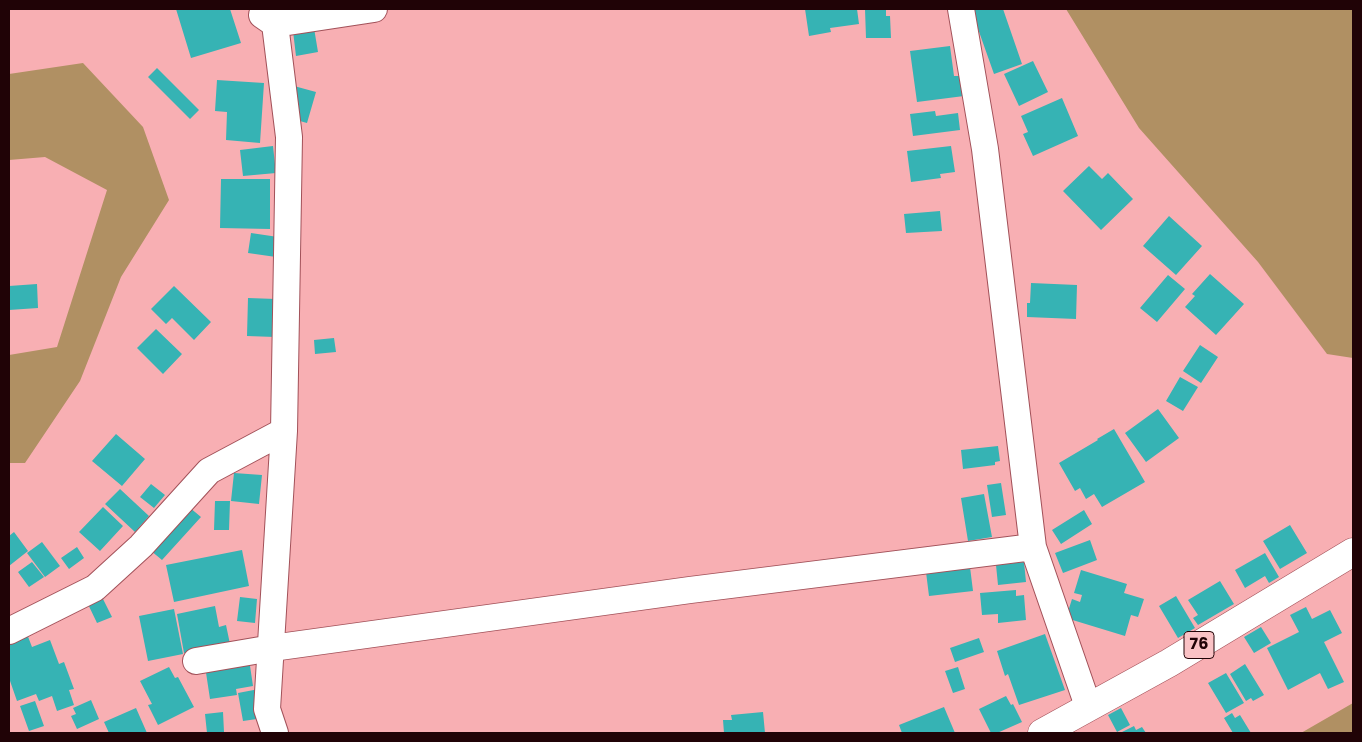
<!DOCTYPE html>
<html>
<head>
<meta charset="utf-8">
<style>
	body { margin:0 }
	#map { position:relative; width:1362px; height:742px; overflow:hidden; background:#f8afb3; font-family:Poppins,sans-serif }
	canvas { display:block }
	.frame { position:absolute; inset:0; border:10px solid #200306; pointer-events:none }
</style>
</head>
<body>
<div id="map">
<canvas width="1362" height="742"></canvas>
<div class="frame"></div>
</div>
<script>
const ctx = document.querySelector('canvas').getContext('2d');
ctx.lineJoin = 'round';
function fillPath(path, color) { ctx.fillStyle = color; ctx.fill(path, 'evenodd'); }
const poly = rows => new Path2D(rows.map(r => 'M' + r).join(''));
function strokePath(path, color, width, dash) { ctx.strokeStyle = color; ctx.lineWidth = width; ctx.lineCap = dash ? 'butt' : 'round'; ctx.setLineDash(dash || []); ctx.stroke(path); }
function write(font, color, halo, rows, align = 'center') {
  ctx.font = font + ' Poppins,sans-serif'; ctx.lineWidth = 4.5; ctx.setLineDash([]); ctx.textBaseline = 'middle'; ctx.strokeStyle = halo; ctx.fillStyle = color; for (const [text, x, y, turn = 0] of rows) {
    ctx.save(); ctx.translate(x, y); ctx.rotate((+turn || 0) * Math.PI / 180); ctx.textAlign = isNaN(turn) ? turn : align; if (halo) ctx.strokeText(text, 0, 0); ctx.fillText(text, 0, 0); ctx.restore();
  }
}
const green = poly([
	[1066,9,1353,9,1353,358,1327,354,1258,262,1139,128],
	[83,63,143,127,169,200,121,277,80,381,25,463,9,463,9,355,57,347,107,190,45,157,9,160,9,74],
	[1353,703,1353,733,1301,733]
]);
const building = poly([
	[176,9,230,9,241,43,191,58],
	[805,9,857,9,859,24,830,28,831,32,809,36],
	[865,9,886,9,886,16,890,16,891,38,866,38],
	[971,9,1003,9,1022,64,994,74],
	[314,28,318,52,296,56,293,31],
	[950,46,954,76,961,76,964,96,917,102,910,51],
	[1033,61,1048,92,1019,106,1004,74],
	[157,68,199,110,190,119,148,77],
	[217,80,264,83,260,143,226,140,227,112,215,111],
	[294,86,316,92,307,123,289,118],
	[1062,98,1078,136,1033,156,1023,134,1028,132,1021,116],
	[935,111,936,116,958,113,960,130,913,136,910,114],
	[273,146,276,173,243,176,240,150],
	[951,146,955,172,940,174,941,178,911,182,907,151],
	[1089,166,1102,179,1108,173,1133,199,1101,230,1063,191],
	[221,179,270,179,270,229,220,228],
	[940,211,942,231,906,233,904,214],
	[1169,216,1202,246,1176,275,1143,246],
	[251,233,278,237,276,257,248,253],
	[1210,274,1244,304,1216,335,1185,307,1195,296,1192,294],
	[1168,275,1185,289,1157,322,1140,308],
	[1031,283,1077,285,1076,319,1027,317,1027,303,1030,303],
	[37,284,38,308,9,310,9,286],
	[174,286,211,322,194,340,172,318,166,324,151,309],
	[248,298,276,299,275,337,247,336],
	[156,329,182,354,163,374,137,348],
	[334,338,336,352,315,354,314,340],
	[1200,345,1218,357,1201,383,1183,371],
	[1180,377,1198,387,1183,411,1166,401],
	[1158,409,1179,438,1146,462,1125,433],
	[1114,429,1145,482,1102,507,1094,494,1086,499,1080,488,1075,491,1059,463,1098,440,1097,439],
	[116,434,145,459,122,486,92,461],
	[998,446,1000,461,995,462,995,465,963,469,961,450],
	[234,473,262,475,259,504,231,501],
	[1001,483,1006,515,992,517,987,485],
	[151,484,165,495,154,508,140,497],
	[120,489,149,516,135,532,105,504],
	[984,494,992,537,968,541,961,498],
	[215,501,230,501,229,530,214,530],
	[103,507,123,526,100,551,79,532],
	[189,507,201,517,162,560,150,550],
	[1084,510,1092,524,1061,544,1052,530],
	[1290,525,1307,553,1280,569,1263,541],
	[14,532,28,551,9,566,9,536],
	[1090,540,1097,560,1063,573,1055,553],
	[42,542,60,566,45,577,27,553],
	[77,547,84,558,69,569,61,558],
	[242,550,249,586,174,602,166,565],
	[1265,553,1279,577,1269,583,1265,576,1245,588,1235,570],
	[32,562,44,577,29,587,18,572],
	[1024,562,1026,582,998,585,996,565],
	[970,567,973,591,929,596,926,572],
	[1081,570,1127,584,1124,593,1144,599,1138,617,1131,615,1125,636,1066,618,1072,599,1080,602,1082,595,1074,593],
	[1220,581,1234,604,1198,625,1193,618,1198,615,1188,600],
	[1016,590,1016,596,1024,595,1026,620,998,623,998,614,982,615,980,593],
	[100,593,112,617,97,623,86,600],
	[1176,596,1195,628,1178,638,1159,606],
	[240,597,257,599,255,623,237,621],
	[215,606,219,627,226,625,230,644,184,653,177,614],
	[1306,607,1312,619,1330,610,1342,633,1324,642,1344,682,1328,689,1320,673,1288,690,1267,648,1299,632,1290,615],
	[174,609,183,654,148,661,139,616],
	[1261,627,1271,643,1254,653,1244,637],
	[27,634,32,647,50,640,59,664,64,662,74,689,69,690,74,705,57,711,52,696,39,701,36,694,17,701,9,678,9,641],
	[1045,634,1065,690,1019,705,1008,674,1005,676,997,651],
	[979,638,984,652,955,662,950,648],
	[249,659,253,686,236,689,237,695,210,699,205,666],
	[1245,664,1264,695,1253,701,1251,698,1246,701,1230,674],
	[169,667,175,678,178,677,194,707,158,725,148,705,152,704,140,681],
	[958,667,965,689,953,693,945,671],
	[1226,673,1244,703,1226,713,1208,683],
	[259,689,264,718,243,721,238,693],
	[1006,696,1011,705,1013,704,1022,722,997,733,991,733,979,709],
	[91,700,99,719,77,729,71,716,76,714,73,708],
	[35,701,44,726,29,731,20,706],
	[944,707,955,733,902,733,899,725],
	[136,708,147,733,109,733,104,722],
	[1121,708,1130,725,1117,732,1108,715],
	[223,712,224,732,207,733,205,714],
	[763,712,765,733,724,733,723,720,732,720,731,715],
	[1232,713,1235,718,1240,715,1251,733,1233,733,1224,718],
	[1134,726,1136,730,1142,727,1146,733,1120,733]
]);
const minor = poly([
	[961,9,985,149,1033,547,1088,706],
	[262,15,275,24,374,9],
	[9,631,95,588,141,546,209,471,284,431],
	[196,661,272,648,690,590,1033,547],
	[275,733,267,709,284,431,289,137,275,24,276,9]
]);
const primary = poly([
	[1042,733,1169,663,1353,552]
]);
const shields = [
	[1199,645,30]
];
const shieldNames = [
	["76",1199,645]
];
fillPath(green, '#b09063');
fillPath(building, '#36b3b4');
strokePath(minor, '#a25159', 28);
strokePath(primary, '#a25159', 29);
strokePath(minor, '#fff', 26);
strokePath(primary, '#fff', 28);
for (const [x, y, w] of shields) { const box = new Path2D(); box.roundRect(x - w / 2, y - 13.5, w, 27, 4); ctx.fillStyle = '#fac2c5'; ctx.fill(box); strokePath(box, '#200306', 1); }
write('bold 16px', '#200306', null, shieldNames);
</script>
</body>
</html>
